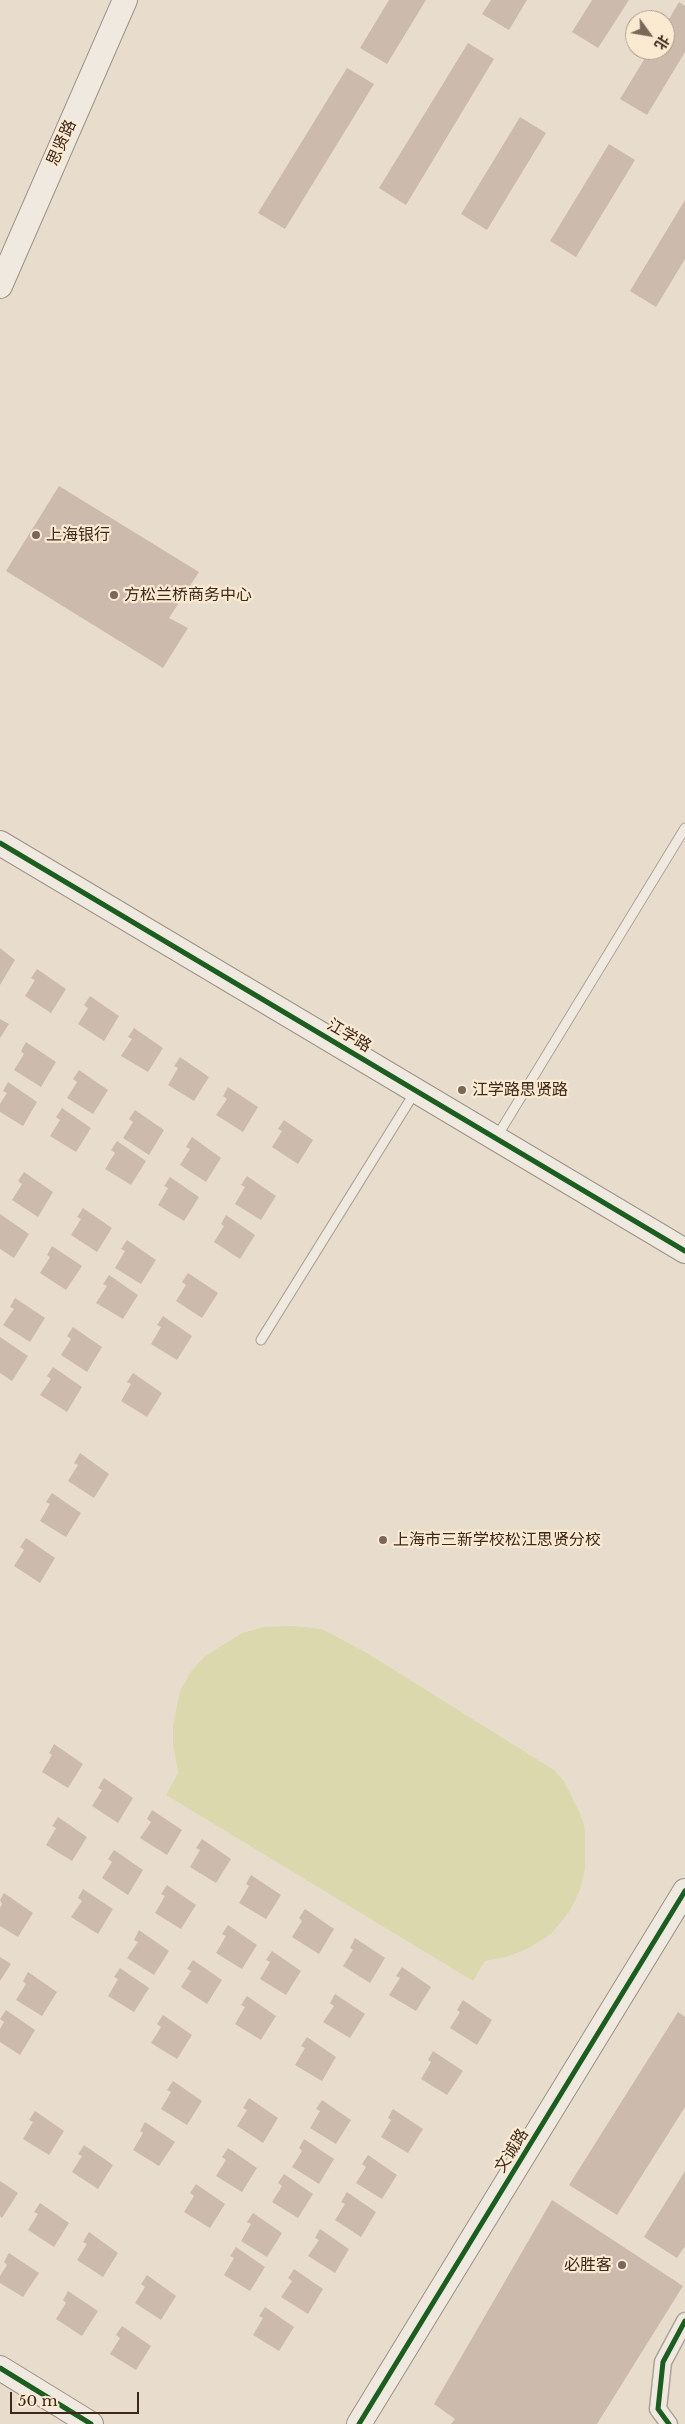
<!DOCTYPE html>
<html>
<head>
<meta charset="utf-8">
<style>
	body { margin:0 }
	#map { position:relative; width:685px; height:2424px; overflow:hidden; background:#e8ddcd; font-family:"Libre Baskerville","Noto Sans SC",serif }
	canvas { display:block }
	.north { position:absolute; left:625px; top:10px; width:50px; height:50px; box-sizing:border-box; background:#faead2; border:1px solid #af9c89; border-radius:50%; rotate:122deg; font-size:14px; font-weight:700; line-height:20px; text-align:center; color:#3e281c }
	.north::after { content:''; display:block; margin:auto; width:18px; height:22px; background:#7a675a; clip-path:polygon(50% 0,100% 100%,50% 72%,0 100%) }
	.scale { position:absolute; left:10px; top:2392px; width:129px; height:22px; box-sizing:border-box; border:2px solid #3e281c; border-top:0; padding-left:6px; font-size:15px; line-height:18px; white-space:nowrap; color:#3e281c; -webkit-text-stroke:4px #faead2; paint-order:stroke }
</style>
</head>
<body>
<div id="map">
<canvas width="685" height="2424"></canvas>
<div class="north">北</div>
<div class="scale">50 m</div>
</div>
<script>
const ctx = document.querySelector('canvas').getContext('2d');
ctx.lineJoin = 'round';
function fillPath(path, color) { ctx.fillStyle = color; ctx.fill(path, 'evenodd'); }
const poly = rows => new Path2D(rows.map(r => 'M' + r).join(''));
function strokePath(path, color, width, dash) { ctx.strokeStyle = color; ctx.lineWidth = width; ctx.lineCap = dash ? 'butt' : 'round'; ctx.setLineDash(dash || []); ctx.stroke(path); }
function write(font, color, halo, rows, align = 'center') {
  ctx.font = font + ' "Libre Baskerville","Noto Sans SC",serif'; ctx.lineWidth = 4.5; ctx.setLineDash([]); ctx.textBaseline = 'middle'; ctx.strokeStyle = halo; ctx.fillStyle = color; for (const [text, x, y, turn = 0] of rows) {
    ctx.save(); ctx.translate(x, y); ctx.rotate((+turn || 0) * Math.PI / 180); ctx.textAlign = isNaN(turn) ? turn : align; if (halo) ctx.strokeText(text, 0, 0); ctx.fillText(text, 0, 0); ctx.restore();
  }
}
const green = poly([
	[293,1626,322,1629,367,1653,554,1770,564,1781,580,1813,585,1829,585,1868,580,1890,570,1911,551,1934,529,1948,506,1957,485,1961,473,1981,166,1795,178,1773,173,1744,173,1725,180,1691,190,1673,204,1657,242,1633,264,1627]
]);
const building = poly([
	[389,0,426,0,387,64,360,48],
	[491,0,527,0,509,30,482,14],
	[592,0,629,0,598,48,572,32],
	[679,2,685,6,685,52,647,115,620,99,650,50,665,50,665,26],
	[468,43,494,59,406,205,379,188],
	[347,68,374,84,285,229,258,213],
	[520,117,546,133,487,230,461,214],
	[609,144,635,160,576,257,550,241],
	[685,200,685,259,656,307,630,291],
	[59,486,199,572,169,618,188,628,163,668,6,571],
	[0,948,15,960,0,985],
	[37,969,66,989,51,1013,25,996,35,980,31,978],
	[90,996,119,1016,104,1041,78,1024,88,1008,84,1005],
	[0,1019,9,1024,0,1038],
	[134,1028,163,1048,148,1072,121,1056,132,1039,128,1037],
	[26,1042,56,1062,41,1087,14,1070,24,1054,21,1051],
	[180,1057,209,1077,194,1101,168,1085,178,1068,174,1066],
	[79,1070,108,1090,93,1114,67,1098,77,1082,73,1079],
	[8,1082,37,1102,23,1126,0,1112,0,1104,7,1093,3,1091],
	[228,1087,258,1107,243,1132,216,1115,227,1099,223,1096],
	[62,1108,91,1128,76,1152,50,1136,60,1120,56,1117],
	[135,1110,164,1130,149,1155,123,1138,133,1122,129,1119],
	[284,1120,313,1140,298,1164,272,1147,282,1131,278,1129],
	[192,1137,221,1158,206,1182,180,1165,190,1149,186,1147],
	[117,1141,146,1161,131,1185,105,1169,115,1153,111,1150],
	[24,1172,53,1192,38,1217,12,1200,22,1184,18,1181],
	[247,1176,276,1196,261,1220,235,1204,245,1187,241,1185],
	[170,1177,199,1197,184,1221,158,1205,168,1188,164,1186],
	[83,1208,112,1228,97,1252,71,1235,81,1219,77,1217],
	[0,1214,29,1234,14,1258,0,1249],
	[226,1215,255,1235,240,1259,214,1242,224,1226,221,1224],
	[127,1240,156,1260,141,1284,115,1268,125,1251,121,1249],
	[52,1246,82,1266,66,1290,40,1273,50,1257,47,1255],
	[188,1273,218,1293,202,1318,176,1301,186,1285,182,1282],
	[109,1275,138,1295,123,1319,96,1303,107,1286,103,1284],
	[15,1298,45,1318,30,1342,3,1325,14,1309,10,1307],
	[163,1316,192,1336,177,1360,151,1344,161,1327,157,1325],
	[73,1327,102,1347,87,1372,61,1355,71,1339,67,1336],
	[0,1337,28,1356,12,1381,0,1373],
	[53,1367,82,1387,67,1412,40,1395,51,1379,47,1376],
	[133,1373,162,1393,147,1417,121,1401,131,1384,127,1382],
	[80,1453,109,1474,94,1498,68,1481,78,1465,74,1463],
	[52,1493,81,1513,66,1537,40,1521,50,1504,46,1502],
	[26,1538,55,1558,40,1583,14,1566,24,1550,20,1547],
	[54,1744,83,1764,68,1788,42,1772,52,1755,49,1753],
	[104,1778,133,1798,118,1823,92,1806,102,1790,98,1788],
	[152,1810,182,1830,167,1855,140,1838,151,1822,147,1819],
	[58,1817,87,1837,72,1861,46,1845,56,1828,52,1826],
	[202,1839,231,1859,216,1883,190,1867,200,1850,196,1848],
	[114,1850,143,1870,128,1895,102,1878,112,1862,108,1859],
	[251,1875,281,1895,266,1919,239,1903,249,1886,246,1884],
	[167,1885,196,1905,181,1929,155,1913,165,1896,161,1894],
	[83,1889,113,1909,98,1934,71,1917,82,1901,78,1898],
	[4,1893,33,1913,18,1937,0,1926,0,1908,2,1904,0,1900],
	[305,1909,334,1929,319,1954,292,1937,302,1921,299,1918],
	[228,1925,257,1945,242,1969,216,1953,226,1936,222,1934],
	[139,1930,169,1951,154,1975,127,1958,138,1942,134,1940],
	[355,1938,385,1958,370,1983,343,1966,353,1950,350,1948],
	[272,1951,301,1971,286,1995,260,1979,270,1962,266,1960],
	[0,1957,11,1964,0,1981],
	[193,1960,222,1980,207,2004,181,1987,191,1971,187,1969],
	[402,1967,431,1987,416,2011,389,1995,400,1978,396,1976],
	[120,1968,149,1988,134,2012,108,1996,118,1979,114,1977],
	[28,1972,57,1992,42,2016,16,2000,26,1984,23,1981],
	[335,1994,365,2014,350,2038,323,2022,334,2006,330,2003],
	[247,1996,276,2016,261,2040,235,2024,245,2007,241,2005],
	[463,2000,492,2020,477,2045,450,2028,460,2012,457,2010],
	[6,2010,35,2030,20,2055,0,2042,0,2029,4,2022,0,2019],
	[678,2012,685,2017,685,2107,617,2215,569,2185],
	[163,2015,192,2035,177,2059,151,2043,161,2027,157,2024],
	[307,2037,336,2057,322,2081,295,2065,305,2048,301,2046],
	[433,2051,463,2071,447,2095,421,2079,431,2062,428,2060],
	[173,2081,202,2101,187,2125,161,2109,171,2092,167,2090],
	[249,2098,278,2118,263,2143,237,2126,247,2110,243,2108],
	[322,2100,351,2120,336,2144,310,2128,320,2111,316,2109],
	[393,2109,423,2129,408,2153,381,2137,391,2120,388,2118],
	[35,2111,64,2131,49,2155,23,2139,33,2122,29,2120],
	[145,2122,175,2142,159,2166,133,2150,143,2133,140,2131],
	[304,2139,334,2159,319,2184,292,2167,302,2151,299,2148],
	[84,2145,113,2165,98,2189,72,2172,82,2156,78,2154],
	[228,2148,257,2168,242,2192,216,2176,226,2160,222,2157],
	[368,2155,397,2175,382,2199,356,2183,366,2167,362,2164],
	[685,2171,685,2246,677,2258,644,2237],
	[284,2174,313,2194,298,2218,272,2202,282,2186,278,2183],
	[0,2181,18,2193,2,2218,0,2216],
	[196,2184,225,2204,210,2228,184,2212,194,2196,190,2193],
	[347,2192,376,2212,361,2237,335,2220,345,2204,341,2202],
	[552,2200,683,2286,597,2424,451,2424,455,2419,434,2404],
	[40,2203,69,2223,54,2247,28,2230,38,2214,34,2212],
	[253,2213,282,2233,267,2257,241,2241,251,2224,247,2222],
	[320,2229,349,2249,335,2273,308,2256,319,2240,315,2238],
	[89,2232,118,2253,103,2277,77,2260,87,2244,83,2242],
	[236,2247,265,2267,250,2291,224,2275,234,2258,230,2256],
	[9,2253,39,2273,23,2297,0,2283,0,2276,7,2265,4,2262],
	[294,2269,323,2289,308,2314,281,2297,292,2281,288,2278],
	[147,2275,176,2296,161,2320,135,2303,145,2287,141,2284],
	[68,2291,98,2311,82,2336,56,2319,66,2303,63,2300],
	[265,2307,294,2327,279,2351,253,2335,263,2318,259,2316],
	[122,2326,151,2346,136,2370,110,2354,120,2338,116,2335]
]);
const lane = poly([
	[496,1138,685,828],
	[261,1340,415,1092]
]);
const street = poly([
	[669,2424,658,2409,663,2362,685,2321]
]);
const secondary = poly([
	[0,286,125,0],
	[0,843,685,1251],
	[0,2368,91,2424],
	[359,2424,685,1891]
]);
const cycleway = poly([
	[0,843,685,1251],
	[0,2368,91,2424],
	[359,2424,685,1891],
	[669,2424,658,2409,663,2362,685,2321]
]);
const markers = [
	[36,535,5,"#7a675a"],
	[114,595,5,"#7a675a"],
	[462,1090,5,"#7a675a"],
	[383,1540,5,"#7a675a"],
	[622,2265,5,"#7a675a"]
];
const streetNames = [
	["思贤路",62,143,-66],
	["江学路",349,1036,31],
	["文诚路",512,2151,-58]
];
const poiNames = [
	["上海银行",46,535],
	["方松兰桥商务中心",124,595],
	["江学路思贤路",472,1090],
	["上海市三新学校松江思贤分校",393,1540],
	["必胜客",612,2265,"right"]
];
fillPath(green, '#dcd8ae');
fillPath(building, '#ccbaad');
strokePath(lane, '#ada296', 11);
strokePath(street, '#ada296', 19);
strokePath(secondary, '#9d9186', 26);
strokePath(lane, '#efe9e0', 9);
strokePath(street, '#efe9e0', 16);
strokePath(secondary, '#efe9e0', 24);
strokePath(cycleway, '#1b5e20', 5);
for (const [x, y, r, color] of markers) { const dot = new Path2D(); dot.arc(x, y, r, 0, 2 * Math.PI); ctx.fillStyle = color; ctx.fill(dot); strokePath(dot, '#faead2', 2); }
write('16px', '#3e281c', '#faead2', streetNames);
write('16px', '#3e281c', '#faead2', poiNames, 'left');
</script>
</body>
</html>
